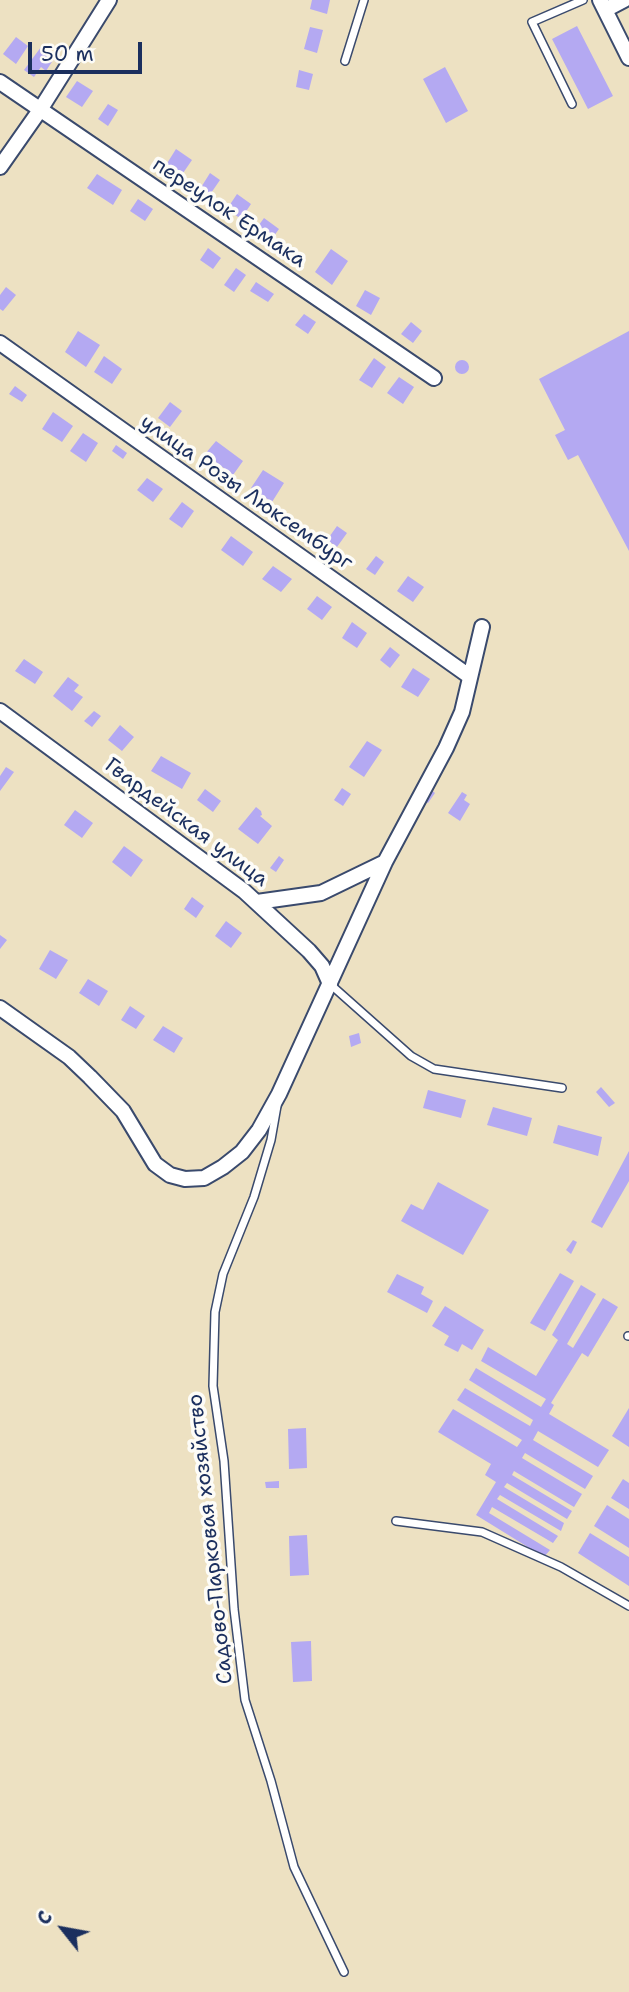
<!DOCTYPE html>
<html>
<head>
<meta charset="utf-8">
<style>
	body { margin:0 }
	#map { position:relative; width:629px; height:1992px; overflow:hidden; background:#ede1c2; font-family:"Shantell Sans",sans-serif }
	canvas { display:block }
	.north { position:absolute; left:28px; top:1894px; width:70px; height:70px; -webkit-text-stroke:5px #fdfcf7; paint-order:stroke; rotate:301deg; font-size:19px; font-weight:700; line-height:28px; text-align:center; color:#1b2f5e }
	.north::after { content:''; display:block; margin:auto; width:24px; height:32px; background:#1b2f5e; clip-path:polygon(50% 0,100% 100%,50% 72%,0 100%) }
	.scale { position:absolute; left:28px; top:42px; width:114px; height:32px; box-sizing:border-box; border:4px solid #1b2f5e; border-top:0; padding-left:9px; font-size:21px; line-height:24px; white-space:nowrap; color:#1b2f5e; -webkit-text-stroke:5px #fdfcf7; paint-order:stroke }
</style>
</head>
<body>
<div id="map">
<canvas width="629" height="1992"></canvas>
<div class="north">С</div>
<div class="scale">50 m</div>
</div>
<script>
const ctx = document.querySelector('canvas').getContext('2d');
ctx.lineJoin = 'round';
function fillPath(path, color) { ctx.fillStyle = color; ctx.fill(path, 'evenodd'); }
const poly = rows => new Path2D(rows.map(r => 'M' + r).join(''));
function strokePath(path, color, width, dash) { ctx.strokeStyle = color; ctx.lineWidth = width; ctx.lineCap = dash ? 'butt' : 'round'; ctx.setLineDash(dash || []); ctx.stroke(path); }
function write(font, color, halo, rows, align = 'center') {
  ctx.font = font + ' "Shantell Sans",sans-serif'; ctx.lineWidth = 7; ctx.setLineDash([]); ctx.textBaseline = 'middle'; ctx.strokeStyle = halo; ctx.fillStyle = color; for (const [text, x, y, turn = 0] of rows) {
    ctx.save(); ctx.translate(x, y); ctx.rotate((+turn || 0) * Math.PI / 180); ctx.textAlign = isNaN(turn) ? turn : align; if (halo) ctx.strokeText(text, 0, 0); ctx.fillText(text, 0, 0); ctx.restore();
  }
}
const building = poly([
	[312,0,330,0,327,14,310,9],
	[577,26,613,96,588,109,552,39],
	[310,27,323,30,317,53,304,49],
	[16,37,28,46,16,64,3,54],
	[41,47,55,57,46,71,41,67,34,77,24,70],
	[445,67,468,111,446,123,423,79],
	[299,70,313,74,309,90,296,87],
	[77,81,93,91,82,107,66,97],
	[108,104,118,110,108,126,98,119],
	[176,149,192,160,181,176,166,165],
	[210,173,220,180,209,196,200,189],
	[97,174,122,190,113,205,87,188],
	[237,194,251,204,241,219,227,209],
	[138,199,153,209,145,221,130,211],
	[264,218,279,229,271,240,256,229],
	[208,248,221,258,213,269,200,260],
	[331,249,348,261,332,285,315,272],
	[236,268,246,275,234,292,224,285],
	[256,282,274,294,268,302,250,291],
	[6,287,16,295,3,311,0,309,0,295],
	[365,290,380,298,371,315,356,306],
	[304,314,316,322,308,334,295,325],
	[411,322,422,331,413,343,401,334],
	[78,331,100,345,86,367,65,352],
	[629,331,629,551,578,455,568,460,555,435,565,430,539,379],
	[104,356,122,369,112,384,94,372],
	[374,358,386,367,372,388,359,380],
	'455 367a7 7 0 1 1 14 0a7 7 0 1 1-14 0Z',
	[399,377,414,387,403,404,387,393],
	[15,386,27,395,22,402,9,394],
	[170,402,182,411,170,427,158,418],
	[53,412,73,426,62,442,42,429],
	[83,433,98,443,86,462,70,451],
	[216,441,243,461,233,475,205,454],
	[116,445,127,453,123,459,112,451],
	[263,470,284,483,272,502,251,488],
	[147,478,163,489,153,502,137,490],
	[182,502,194,511,182,528,169,519],
	[337,526,347,533,337,547,327,540],
	[231,536,253,552,243,566,221,550],
	[376,556,384,562,375,575,366,569],
	[273,566,292,579,281,592,262,579],
	[408,576,424,587,413,602,397,591],
	[317,596,332,607,322,620,307,609],
	[352,622,367,633,357,648,342,638],
	[390,647,400,655,390,668,380,660],
	[24,659,43,672,35,684,15,671],
	[413,668,430,679,418,697,401,687],
	[68,677,79,685,74,691,83,697,72,711,53,696],
	[94,711,101,716,92,727,84,721],
	[120,725,134,737,122,751,108,740],
	[367,741,382,750,364,777,349,767],
	[161,756,191,773,182,789,151,771],
	[6,767,14,772,0,791,0,776],
	[342,788,351,794,343,806,334,800],
	[205,789,221,801,213,812,197,800],
	[430,789,435,793,428,803,423,800],
	[462,792,467,795,464,800,470,804,460,821,448,813],
	[256,807,261,811,262,815,260,816,272,826,258,844,238,829],
	[75,810,93,823,82,838,64,825],
	[124,846,143,860,131,877,112,862],
	[279,856,284,860,276,872,270,868],
	[192,897,204,906,196,918,184,909],
	[226,921,242,933,231,948,215,936],
	[0,935,7,940,0,949],
	[50,950,68,960,56,979,39,969],
	[88,979,108,991,99,1006,79,993],
	[130,1006,145,1016,136,1029,121,1020],
	[163,1026,183,1038,174,1053,153,1040],
	[359,1033,361,1043,351,1047,349,1036],
	[601,1087,615,1103,609,1107,596,1092],
	[428,1090,466,1100,461,1118,423,1108],
	[493,1107,532,1118,527,1136,487,1125],
	[558,1125,602,1137,598,1156,553,1143],
	[629,1151,629,1181,602,1228,591,1222],
	[438,1182,489,1210,463,1255,401,1221,411,1204,423,1210],
	[573,1240,577,1242,571,1254,566,1250],
	[560,1273,574,1281,545,1331,530,1323],
	[397,1274,424,1287,421,1294,433,1301,427,1313,387,1292],
	[581,1285,596,1294,567,1344,573,1348,603,1298,618,1307,588,1357,582,1353,551,1403,554,1405,549,1414,609,1450,598,1467,538,1431,533,1440,593,1476,585,1489,525,1453,522,1458,582,1494,574,1507,514,1471,512,1475,572,1511,567,1519,507,1483,504,1487,564,1523,561,1531,500,1495,497,1499,558,1536,553,1543,492,1507,489,1513,550,1550,544,1557,476,1515,496,1482,485,1475,491,1464,438,1432,453,1409,517,1447,522,1440,457,1400,465,1388,530,1426,533,1420,469,1380,476,1368,541,1407,546,1399,481,1361,488,1347,536,1376,558,1340,552,1335],
	[445,1306,484,1330,472,1350,462,1344,458,1352,444,1345,449,1336,432,1326],
	[629,1408,629,1447,612,1436],
	[306,1428,307,1468,289,1469,288,1429],
	[623,1479,629,1483,629,1509,611,1498],
	[279,1481,279,1488,266,1488,265,1482],
	[607,1505,629,1519,629,1548,594,1526],
	[590,1533,629,1557,629,1586,578,1553],
	[307,1535,309,1575,290,1576,289,1536],
	[311,1641,312,1681,293,1682,291,1642]
]);
const service = poly([
	[345,61,364,0],
	[572,104,532,22,583,0],
	[330,984,411,1056,434,1069,562,1088],
	[277,1106,271,1140,254,1197,223,1274,215,1312,213,1386,224,1461,234,1609,245,1700,271,1781,294,1867,344,1972],
	[628,1336,629,1336],
	[396,1521,482,1532,561,1567,629,1606]
]);
const minor = poly([
	[600,0,605,10,624,0],
	[605,10,629,58],
	[0,82,434,378],
	[0,167,40,110,109,0],
	[0,343,469,676],
	[0,711,244,891,309,951,322,966,330,984],
	[257,902,321,893,385,862],
	[0,1008,69,1057,90,1077,123,1111,155,1164,170,1175,185,1179,204,1178,223,1167,242,1152,259,1130,279,1094,385,862,446,748,462,712,482,627]
]);
const streetNames = [
	["переулок Ермака",229,213,34],
	["улица Розы Люксембург",246,493,35],
	["Гвардейская улица",186,823,37],
	["Садово-Парковая хозяйство",211,1539,-96]
];
fillPath(building, '#b4a9f2');
strokePath(service, '#3a4a6d', 10);
strokePath(minor, '#3a4a6d', 18);
strokePath(service, '#fff', 7);
strokePath(minor, '#fff', 14);
write('21px', '#1b2f5e', '#fdfcf7', streetNames);
</script>
</body>
</html>
